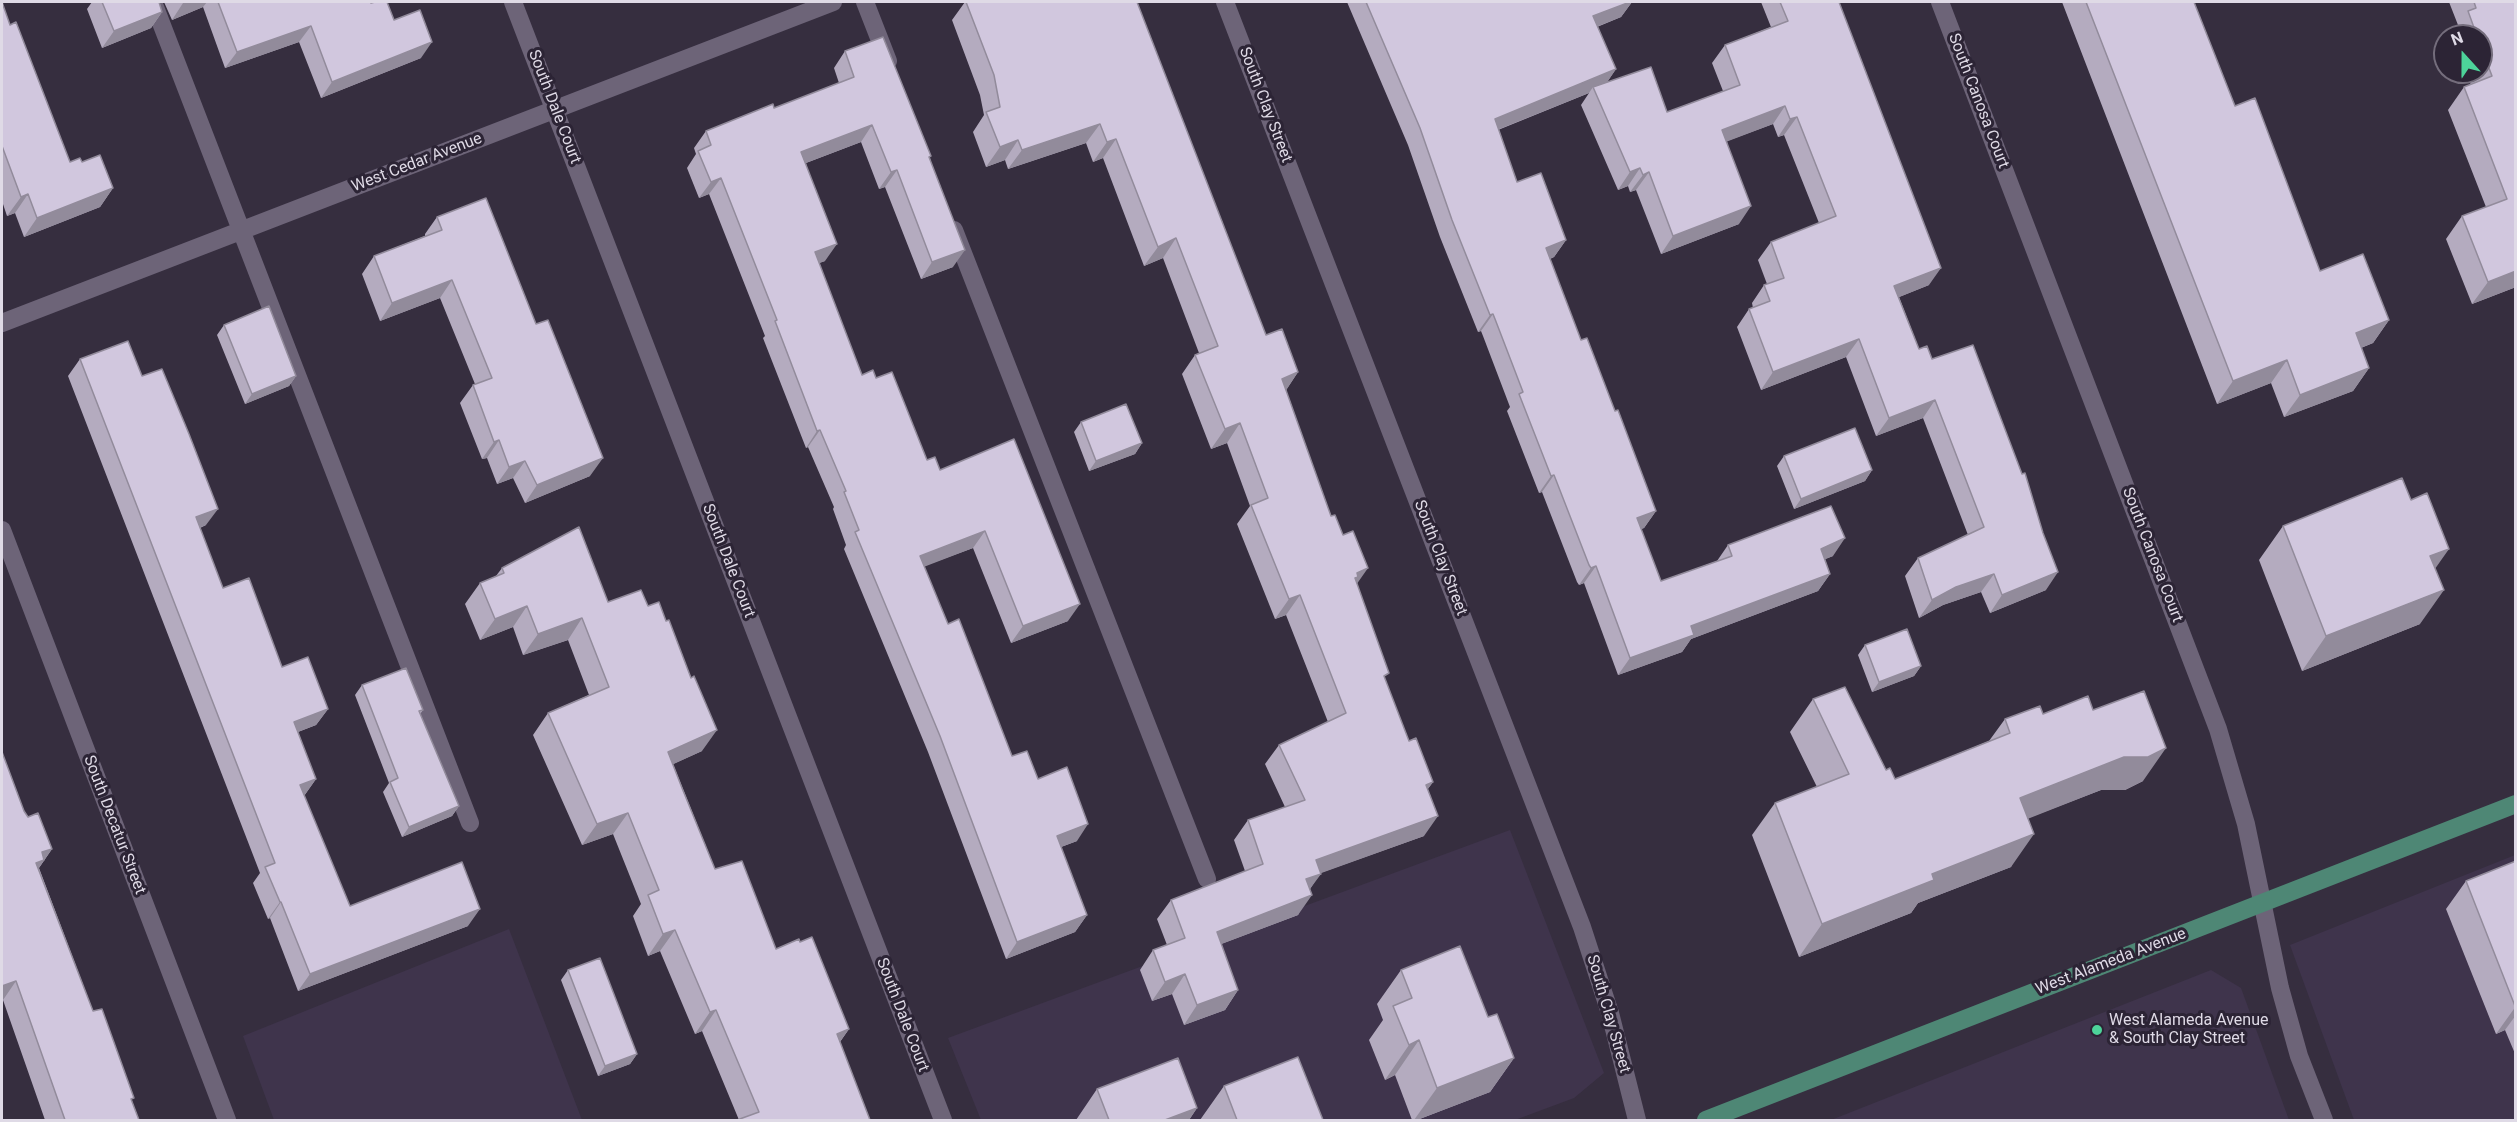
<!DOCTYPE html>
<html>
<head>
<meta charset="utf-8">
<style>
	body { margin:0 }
	#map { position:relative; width:2517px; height:1122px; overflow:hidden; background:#362e3f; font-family:Roboto,sans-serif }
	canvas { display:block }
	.frame { position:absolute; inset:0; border:3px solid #dfdae6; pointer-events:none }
	.north { position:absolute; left:2433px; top:24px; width:60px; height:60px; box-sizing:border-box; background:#2c2435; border:2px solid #746d7c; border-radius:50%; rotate:339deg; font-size:16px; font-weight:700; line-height:24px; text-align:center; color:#dfdae6 }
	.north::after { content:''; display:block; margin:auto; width:21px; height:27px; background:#4dd39a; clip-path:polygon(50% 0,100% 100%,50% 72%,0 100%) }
</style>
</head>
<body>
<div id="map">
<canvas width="2517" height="1122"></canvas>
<div class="frame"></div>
<div class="north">N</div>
</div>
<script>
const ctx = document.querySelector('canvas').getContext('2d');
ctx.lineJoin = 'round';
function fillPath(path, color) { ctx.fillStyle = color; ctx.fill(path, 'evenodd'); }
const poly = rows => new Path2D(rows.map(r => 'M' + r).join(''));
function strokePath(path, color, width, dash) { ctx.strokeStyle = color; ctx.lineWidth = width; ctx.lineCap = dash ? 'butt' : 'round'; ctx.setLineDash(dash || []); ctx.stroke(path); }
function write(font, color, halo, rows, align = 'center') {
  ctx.font = font + ' Roboto,sans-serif'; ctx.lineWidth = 6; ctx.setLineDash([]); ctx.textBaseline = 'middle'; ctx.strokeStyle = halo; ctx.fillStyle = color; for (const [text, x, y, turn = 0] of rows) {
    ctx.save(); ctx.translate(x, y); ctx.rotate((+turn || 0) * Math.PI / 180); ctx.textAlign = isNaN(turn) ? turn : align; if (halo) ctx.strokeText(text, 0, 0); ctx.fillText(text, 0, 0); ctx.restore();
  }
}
const built = poly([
	[1510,830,1604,1073,1574,1098,1515,1120,981,1120,948,1038],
	[2515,855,2515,1120,2354,1120,2290,945],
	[509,929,582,1120,274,1120,243,1036],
	[2211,970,2241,988,2289,1120,1831,1120]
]);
const minor = poly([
	[153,2,470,823],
	[513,2,943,1120],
	[865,2,888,61],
	[1225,2,1582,927,1610,1013,1637,1120],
	[1940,2,2218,729,2246,824,2280,988,2299,1056,2324,1120],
	[954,230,1207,879],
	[2,323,833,2],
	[2,530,227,1120]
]);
const major = poly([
	[1706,1120,2516,804]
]);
const wall = poly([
	[2,2,10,25,70,162,82,162,113,188,100,207,24,237,15,213,7,216,2,201],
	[92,2,159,2,162,12,151,28,102,48,87,9],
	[164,2,370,2,371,3,394,20,421,58,321,98,299,42,225,68,203,7,172,20],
	[965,2,1137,2,1266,335,1298,372,1286,390,1331,516,1357,584,1385,679,1409,741,1433,782,1427,790,1424,836,1320,873,1310,889,1298,915,1221,944,1238,990,1225,1010,1184,1025,1172,994,1152,1001,1140,970,1153,950,1167,945,1157,919,1171,900,1245,871,1234,840,1248,820,1285,807,1265,764,1279,745,1328,722,1286,615,1275,619,1237,524,1250,506,1227,443,1211,449,1182,374,1195,355,1199,353,1163,258,1144,266,1103,158,1093,162,1086,143,1008,169,1005,160,986,167,973,132,984,115,980,95,952,20],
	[1347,2,1632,2,1621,17,1597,27,1616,69,1607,82,1667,112,1723,91,1712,63,1725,45,1771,27,1761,2,1839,2,1929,285,1899,297,1919,349,1932,359,2046,590,1990,613,1981,592,1943,605,1919,618,1905,576,1918,558,1968,535,1923,418,1876,436,1846,357,1761,390,1737,327,1749,309,1753,308,1752,303,1764,285,1767,284,1758,260,1771,242,1819,223,1784,135,1778,137,1773,124,1727,141,1739,224,1661,254,1636,190,1630,192,1628,186,1618,190,1581,105,1589,93,1498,130,1517,182,1566,240,1554,257,1550,259,1581,340,1615,411,1656,511,1644,528,1641,529,1661,581,1717,561,1728,545,1833,556,1825,559,1830,574,1818,591,1691,639,1682,652,1618,675,1584,583,1579,585,1577,582,1542,492,1539,493,1507,411,1510,407,1483,336,1481,331,1478,332,1440,237,1408,145],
	[2062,2,2194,2,2235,106,2320,271,2389,320,2373,343,2361,348,2369,368,2353,391,2284,417,2271,383,2217,404],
	[2449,2,2516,2,2516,287,2472,304,2446,239,2462,216,2486,207,2448,110,2464,87,2471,85,2466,72,2481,72,2481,36,2453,36,2452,34,2458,25],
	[845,51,930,158,953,267,921,279,885,187,879,189,861,142,806,163,825,261,819,263,862,375,876,378,927,460,940,470,1068,621,1011,643,973,548,924,566,948,624,1012,756,1038,779,1077,841,1061,847,1087,915,1075,932,1006,959,928,752,844,549,846,545,833,509,834,507,808,447,806,448,763,338,765,336,709,194,699,198,687,168,696,154,694,148,706,131,774,108,839,83,834,68],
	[437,217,590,476,525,503,513,478,497,484,487,458,482,459,460,403,473,385,475,384,440,298,380,321,362,274,374,256,425,236,425,234],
	[224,325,296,376,289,386,245,404,217,335],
	[80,359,142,376,206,525,200,528,223,588,282,667,328,709,316,725,298,732,316,779,304,796,350,906,468,926,298,991,270,918,268,919,253,883,260,873,68,376],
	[1081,422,1142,443,1135,454,1089,471,1074,432],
	[1784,456,1872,470,1865,481,1794,509,1777,466],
	[2283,526,2420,624,2302,671,2259,560],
	[502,568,608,602,702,751,673,764,715,869,776,949,800,942,849,1029,840,1042,870,1120,739,1120,702,1031,695,1034,660,951,648,956,633,916,641,904,613,834,582,845,533,735,548,713,589,695,568,640,523,655,513,627,480,640,465,604,480,583,496,576],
	[1865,645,1921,666,1914,676,1872,692,1858,655],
	[362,685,423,710,420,714,459,806,452,816,402,837,383,792,389,783,355,695],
	[1813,699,1895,779,1989,741,2005,719,2043,714,2093,710,2143,781,2125,790,2101,790,2028,818,2011,867,1918,903,1911,913,1799,957,1752,835,1775,803,1817,787,1790,732],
	[2,752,24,811,52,849,39,868,93,1011,132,1101,139,1120,45,1120,3,1000,2,1000],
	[2516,861,2516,1056,2505,1030,2496,1034,2446,909,2466,881],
	[568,970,637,1054,630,1064,598,1076,561,980],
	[1401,970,1488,1017,1514,1058,1490,1092,1417,1120,1412,1120,1395,1075,1385,1080,1369,1040,1383,1020,1377,1004],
	[1224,1086,1323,1120,1200,1120],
	[1097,1089,1197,1108,1189,1120,1076,1120]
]);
const shadedWall = poly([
	[187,2,207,2,203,7,172,20,183,3],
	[1630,2,1632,2,1621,17,1581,33,1593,16],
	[162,12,151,28,102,48,114,31],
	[311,26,299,42,225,68,237,52],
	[432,42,421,58,321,98,332,82],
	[1616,69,1604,87,1593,87,1589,93,1482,136,1495,119],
	[1785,106,1773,124,1710,148,1722,130],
	[1797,117,1784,135,1778,137,1790,119],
	[1100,124,1086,143,1008,169,1022,150],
	[872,125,861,142,790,169,801,152],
	[1116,139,1103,158,1093,162,1107,142],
	[1018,140,1005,160,986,167,1000,147],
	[1640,168,1628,186,1618,190,1630,172],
	[897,170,885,187,879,189,891,172],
	[1649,172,1636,190,1630,192,1643,175],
	[721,178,709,194,699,198,711,182],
	[113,188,100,207,24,237,37,218],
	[28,194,15,213,7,216,21,197],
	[1751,206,1739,224,1661,254,1673,236],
	[1176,238,1163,258,1144,266,1158,247],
	[1566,240,1554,257,1534,265,1546,248],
	[837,244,825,261,803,269,815,252],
	[965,250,953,267,921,279,932,262],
	[1941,268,1929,285,1882,304,1894,286],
	[2516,271,2516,287,2472,304,2488,282],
	[452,280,440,298,380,321,392,303],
	[1493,314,1481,331,1478,332,1490,315],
	[2389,320,2373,343,2340,356,2356,333],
	[1859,339,1846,357,1761,390,1773,372],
	[2287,360,2271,383,2217,404,2233,381],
	[2369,368,2353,391,2284,417,2300,395],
	[1298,372,1285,392,1282,379],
	[296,376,289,386,245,404,252,394],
	[1935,400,1923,418,1876,436,1889,418],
	[1240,423,1227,443,1211,449,1225,429],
	[820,430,808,447,806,448,817,431],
	[499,440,487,458,482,459,494,442],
	[1142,443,1135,454,1089,471,1096,461],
	[603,458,590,476,525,503,537,485],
	[525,461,513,478,497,484,509,467],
	[1872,470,1865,481,1794,509,1801,499],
	[1554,475,1542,492,1539,493,1551,476],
	[218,509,206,525,184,534,196,517],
	[1656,511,1644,528,1625,535,1637,518],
	[985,531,973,548,908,573,920,556],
	[1845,538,1833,556,1809,566,1821,549],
	[2449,549,2425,583,2430,556],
	[1596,566,1584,583,1579,585,1591,568],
	[1368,568,1354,588,1349,590,1357,573],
	[2058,572,2046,590,1990,613,2002,595],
	[1830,574,1818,591,1691,639,1682,652,1618,675,1630,658,1691,626],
	[1994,574,1981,592,1943,605,1919,618,1932,600,1956,587],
	[2444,590,2420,624,2302,671,2326,636],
	[1300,595,1286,615,1275,619,1289,599],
	[1080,604,1068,621,1011,643,1023,626],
	[527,606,513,627,480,640,495,619],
	[582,618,568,640,523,655,538,634],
	[1921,666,1914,676,1872,692,1879,682],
	[328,709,316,725,282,738,294,722],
	[717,730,702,751,654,773,668,752],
	[2166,748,2143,781,2125,790,2101,790,1997,831,2020,798,2124,757],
	[316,779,304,796,300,785],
	[1433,782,1419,801,1426,785],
	[459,806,452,816,402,837,409,827],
	[628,813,613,834,582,845,597,824],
	[1438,816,1424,836,1302,880,1316,860],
	[1088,824,1077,841,1045,853,1057,836],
	[2034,834,2011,867,1918,903,1911,913,1799,957,1822,924,1932,874],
	[52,849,31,879,23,882,42,852],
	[1321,874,1307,893,1306,879],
	[1312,895,1298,915,1203,951,1217,932],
	[280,902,281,902,270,918,268,919],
	[480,909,468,926,298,991,310,974],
	[1087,915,1075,932,1006,959,1017,942],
	[675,930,660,951,648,956,663,934],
	[1185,974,1172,994,1152,1001,1165,982],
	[16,981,3,1000,2,1000,2,986],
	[1238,990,1225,1010,1184,1025,1197,1005],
	[2516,1006,2516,1015,2505,1030,2496,1034],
	[716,1010,702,1031,695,1034,710,1012],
	[849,1029,834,1050,837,1034],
	[1419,1040,1395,1075,1385,1080,1409,1045],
	[637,1054,630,1064,598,1076,605,1066],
	[1514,1058,1490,1092,1417,1120,1414,1120,1437,1088],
	[1197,1108,1189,1120,1165,1120]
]);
const building = poly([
	[2,2,10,25,16,22,70,162,80,158,82,162,100,155,113,188,37,218,28,194,21,197,2,146,2,2],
	[102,2,159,2,162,12,114,31,102,2],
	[218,2,370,2,371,3,375,2,387,2,394,20,420,10,432,42,332,82,311,26,237,52,218,2],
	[966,2,1137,2,1266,335,1282,329,1298,372,1282,379,1331,516,1335,515,1343,535,1353,531,1368,568,1357,573,1358,577,1355,578,1389,673,1384,676,1409,741,1416,738,1433,782,1426,785,1438,816,1316,860,1321,874,1306,879,1312,895,1217,932,1238,990,1197,1005,1185,974,1165,982,1153,950,1185,938,1171,900,1263,864,1248,820,1305,800,1279,745,1346,713,1300,595,1289,599,1251,505,1268,498,1240,423,1225,429,1195,355,1218,346,1176,238,1158,247,1116,139,1107,142,1100,124,1022,150,1018,140,1000,147,986,112,1000,107,994,75,966,2],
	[1366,2,1630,2,1593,16,1616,69,1495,119,1517,182,1541,173,1566,240,1546,248,1581,340,1587,338,1615,411,1618,410,1656,511,1637,518,1661,581,1732,556,1728,545,1831,506,1845,538,1821,549,1830,574,1691,626,1694,635,1630,658,1596,566,1591,568,1589,565,1554,475,1551,476,1519,394,1523,392,1495,319,1493,314,1490,315,1452,220,1420,128,1366,2],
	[1780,2,1839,2,1941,268,1894,286,1919,349,1927,346,1932,359,1973,345,2022,474,2025,473,2043,533,2058,572,2002,595,1994,574,1956,587,1932,600,1918,558,1984,527,1935,400,1889,418,1859,339,1773,372,1749,309,1770,301,1764,285,1784,278,1771,242,1836,216,1797,117,1790,119,1785,106,1722,130,1751,206,1673,236,1649,172,1643,175,1640,168,1630,172,1593,87,1651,67,1667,112,1740,85,1725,45,1788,21,1780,2],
	[2086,2,2194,2,2235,106,2255,98,2320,271,2363,254,2389,320,2356,333,2369,368,2300,395,2287,360,2233,381,2086,2],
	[2474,2,2516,2,2516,271,2488,282,2462,216,2507,199,2464,87,2492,76,2481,47,2481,36,2477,36,2468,11,2476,8,2474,2],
	[883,37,931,156,929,157,965,250,932,262,897,170,891,172,872,125,801,152,837,244,815,252,862,375,873,370,876,378,892,372,927,460,935,457,940,470,1014,439,1080,604,1023,626,985,531,920,556,948,624,959,619,1012,756,1027,751,1038,779,1067,767,1088,824,1057,836,1087,915,1017,942,940,736,855,532,859,530,844,492,846,491,820,430,817,431,775,321,777,320,721,178,711,182,698,151,711,145,706,131,773,104,774,108,854,77,845,51,883,37],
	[486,198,536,324,548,320,603,458,537,485,525,461,509,467,499,440,494,442,473,385,492,378,452,280,392,303,374,256,442,230,437,217,486,198],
	[269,306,296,376,252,394,224,325,269,306],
	[128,341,142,376,162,369,189,434,218,509,196,517,223,588,249,578,282,667,308,657,328,709,294,722,316,779,300,785,350,906,462,862,480,909,310,974,281,902,280,902,265,867,275,863,80,359,128,341],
	[1126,404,1142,443,1096,461,1081,422,1126,404],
	[1855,428,1872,470,1801,499,1784,456,1855,428],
	[2402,478,2411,500,2427,493,2449,549,2430,556,2444,590,2326,636,2283,526,2402,478],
	[579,527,608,602,641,590,648,606,659,602,666,621,669,620,691,678,694,676,717,730,668,752,682,788,715,869,742,861,776,949,799,939,800,942,812,937,849,1029,837,1034,870,1120,737,1120,759,1112,716,1010,710,1012,675,930,663,934,648,895,659,890,628,813,597,824,548,713,609,687,582,618,538,634,527,606,495,619,480,583,504,573,502,568,579,527],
	[1907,629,1921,666,1879,682,1865,645,1907,629],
	[406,668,423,710,419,711,459,806,409,827,390,782,398,778,362,685,406,668],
	[1845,687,1886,770,1890,768,1895,779,2010,733,2005,719,2040,706,2043,714,2088,696,2093,710,2144,691,2166,748,2148,757,2124,757,2020,798,2034,834,1932,874,1934,880,1822,924,1775,803,1849,774,1813,699,1845,687],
	[2,752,24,811,28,817,38,813,52,849,42,852,44,860,36,863,93,1011,102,1009,134,1098,131,1099,139,1120,65,1120,16,981,2,986,2,752],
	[2516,861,2516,1006,2515,1006,2466,881,2516,861],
	[1460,946,1488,1017,1497,1014,1514,1058,1437,1088,1419,1040,1409,1045,1393,1006,1412,998,1401,970,1460,946],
	[600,958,637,1054,605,1066,568,970,600,958],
	[1298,1057,1323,1120,1237,1120,1224,1086,1298,1057],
	[1178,1058,1197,1108,1165,1120,1109,1120,1097,1089,1178,1058]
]);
const markers = [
	[2097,1030,6,"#4dd39a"]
];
const streetNames = [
	["South Canosa Court",1978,101,69],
	["South Clay Street",1265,105,69],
	["South Dale Court",554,107,69],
	["West Cedar Avenue",417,163,-21],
	["South Canosa Court",2152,555,69],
	["South Clay Street",1440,558,69],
	["South Dale Court",728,561,69],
	["South Decatur Street",114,825,69],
	["West Alameda Avenue",2111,962,-21],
	["South Clay Street",1608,1014,74],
	["South Dale Court",902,1015,69]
];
const poiNames = [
	["West Alameda Avenue",2109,1021],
	["& South Clay Street",2109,1039]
];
fillPath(built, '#3f344c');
strokePath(minor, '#6d6478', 18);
strokePath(major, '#4e8775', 18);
fillPath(wall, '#b4abbf');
fillPath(shadedWall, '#928b9b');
fillPath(building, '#d1c7de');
strokePath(building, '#928b9b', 1.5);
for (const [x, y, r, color] of markers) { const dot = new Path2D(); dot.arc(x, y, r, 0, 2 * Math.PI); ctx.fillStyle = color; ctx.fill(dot); strokePath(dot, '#2c2435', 2); }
write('16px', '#dfdae6', '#2c2435', streetNames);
write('16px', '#dfdae6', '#2c2435', poiNames, 'left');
</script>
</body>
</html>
